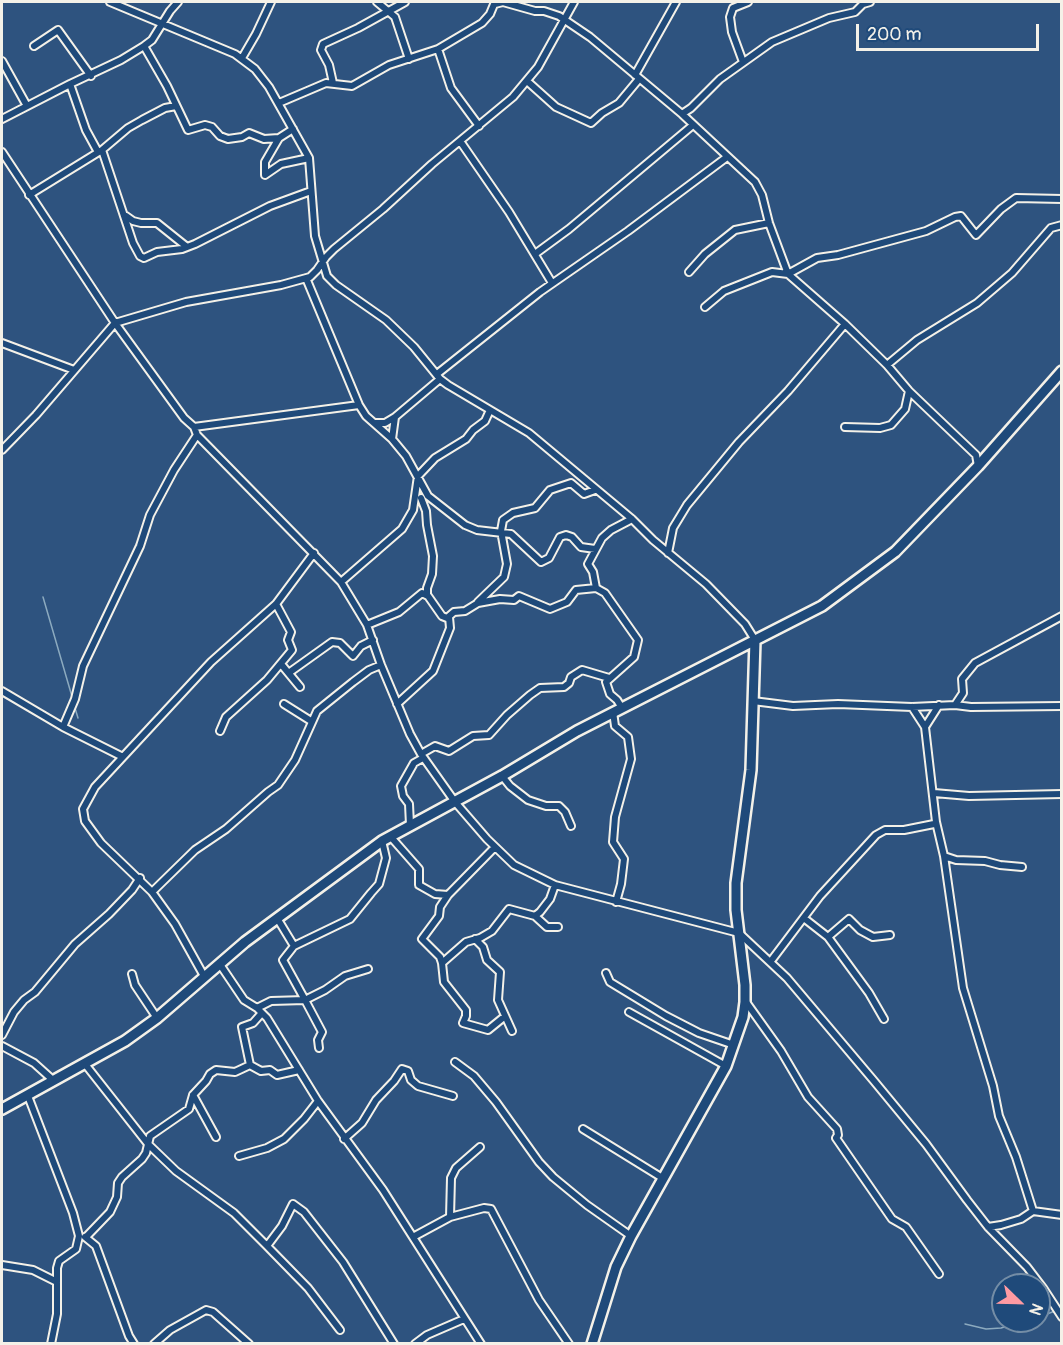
<!DOCTYPE html>
<html>
<head>
<meta charset="utf-8">
<style>
	body { margin:0 }
	#map { position:relative; width:1063px; height:1345px; overflow:hidden; background:#2e537f; font-family:Pangolin,sans-serif }
	canvas { display:block }
	.frame { position:absolute; inset:0; border:3px solid #f4f1e8; pointer-events:none }
	.north { position:absolute; left:991px; top:1273px; width:60px; height:60px; box-sizing:border-box; background:#1f4a7a; border:2px solid #748da6; border-radius:50%; rotate:113deg; font-size:16px; font-weight:700; line-height:24px; text-align:center; color:#f4f1e8 }
	.north::after { content:''; display:block; margin:auto; width:21px; height:27px; background:#ff9aa2; clip-path:polygon(50% 0,100% 100%,50% 72%,0 100%) }
	.scale { position:absolute; left:856px; top:24px; width:183px; height:27px; box-sizing:border-box; border:3px solid #f4f1e8; border-top:0; padding-left:8px; font-size:18px; line-height:21px; white-space:nowrap; color:#f4f1e8; -webkit-text-stroke:4px #1f4a7a; paint-order:stroke }
</style>
</head>
<body>
<div id="map">
<canvas width="1063" height="1345"></canvas>
<div class="frame"></div>
<div class="north">N</div>
<div class="scale">200 m</div>
</div>
<script>
const ctx = document.querySelector('canvas').getContext('2d');
ctx.lineJoin = 'round';
const poly = rows => new Path2D(rows.map(r => 'M' + r).join(''));
function strokePath(path, color, width, dash) { ctx.strokeStyle = color; ctx.lineWidth = width; ctx.lineCap = dash ? 'butt' : 'round'; ctx.setLineDash(dash || []); ctx.stroke(path); }
const stream = poly([
	[43,597,73,700],
	[75,708,78,718],
	[1039,1317,1055,1311],
	[965,1324,986,1329,1001,1328,1024,1321]
]);
const minor = poly([
	[110,2,235,54,255,69,269,87,309,158,315,236,327,276,336,285,386,320,414,347,440,379,448,385,529,433,632,519,653,540,706,584,745,624,755,640],
	[377,2,395,17,409,59],
	[495,4,503,2,535,11,544,11,559,16,590,37,682,114,755,182,762,195,769,223,788,274,845,324,887,365,909,391,976,455,978,466],
	[34,46,58,30,91,76],
	[144,46,167,86,188,130,205,125,212,127,220,136,228,139,242,137,249,133,264,139,279,138],
	[438,49,451,88,479,126],
	[242,58,256,34,271,2],
	[2,61,27,106],
	[743,62,732,32,730,17,733,8,748,2],
	[635,75,676,2],
	[527,81,556,107,591,123,602,113,619,103,639,79],
	[333,83,329,65,321,50,323,44,358,28,405,2],
	[70,84,121,60,144,46,152,40,170,11,178,2],
	[279,103,326,83,352,86,389,65,438,49,482,23,490,14,495,2],
	[682,114,691,108,720,79,772,42,829,18,855,12,863,4,870,2],
	[2,119,70,84,86,130,98,152],
	[293,129,279,138,265,162,265,175,281,164,309,158],
	[460,141,509,212,552,283],
	[102,150,133,243,140,256,144,258,157,252,182,249,195,244,270,206,311,191],
	[2,152,115,323,184,418,194,427,197,435,341,582,367,625,381,665,410,734,421,754,455,802,487,839,514,865,555,885,739,933,787,978,874,1081,926,1144,967,1200,988,1227,1027,1267,1043,1288,1062,1317],
	[29,195,102,150,128,128,142,120,165,108,176,106],
	[126,216,133,221,141,223,157,223,187,247],
	[535,254,569,229,693,125],
	[689,272,705,254,735,230,769,223],
	[306,278,359,405,366,416,392,439,406,456,428,496,465,525,477,530,511,534,541,562,549,558,560,537,566,535,572,537,581,547,595,549],
	[705,307,724,291,772,272,788,274,817,258,838,255,926,231,955,217,961,216,976,235,1001,209,1016,198,1062,199],
	[2,343,74,370],
	[887,365,917,340,977,303,1012,273,1051,228,1062,225],
	[437,374,540,292,628,231,727,157],
	[375,423,385,423,395,417,440,379],
	[194,427,359,405],
	[845,427,880,428,891,425,905,409,909,391],
	[392,439,395,417],
	[2,450,36,415,115,323,186,302,281,285,310,277,317,270,326,257,334,249,383,209,432,164,513,97,538,67,574,2],
	[421,498,426,511,427,525,433,556,432,574,427,588,427,595],
	[668,553,673,528,687,505,739,442,788,391,845,324],
	[341,582,402,529,413,510,418,476,435,458,466,439,473,430,485,421,490,410],
	[478,602,504,577,507,564,501,531,503,520,513,513,535,508,550,490,571,483,584,494,595,490],
	[367,625,399,612,422,593,428,596,442,616,447,618,454,612,465,611,478,603,500,599,514,600,519,596,550,609,567,602,576,590,596,588],
	[281,664,300,687],
	[290,672,332,642,340,643,353,656,361,646,373,640],
	[2,691,63,727,123,757],
	[753,701,793,706,838,704,912,707,955,705,971,707,1062,706],
	[284,704,311,721],
	[397,704,433,671,450,628,449,617],
	[955,705,963,693,962,679,975,663,1062,616],
	[622,708,617,700,610,694,606,682,634,657,638,640,605,593,596,588,593,572,588,564,602,538,611,530,632,519],
	[613,712,615,726,628,737,631,759,615,817,613,842,624,859,621,884,616,902],
	[63,727,75,699,83,666,140,546,150,515,174,470,197,435],
	[925,727,939,705],
	[220,731,226,717,267,680,292,650,288,640,291,632,276,604],
	[421,754,435,746,449,751,473,736,489,735,507,715,530,695,540,688,564,687,569,683,571,677,582,670,609,678],
	[502,776,510,786,528,800,546,806,559,806,565,812,571,826],
	[934,793,969,796,1062,794],
	[936,822,944,856,963,988,993,1086,999,1116,1016,1157,1033,1211,1021,1219,1001,1225,988,1227],
	[410,825,409,804,403,796,401,786,414,763,423,758],
	[390,836,419,869,419,885,435,894,448,895],
	[495,847,448,895,440,907,439,916,422,939,440,957,442,963,444,982,466,1010,466,1016,463,1023,488,1030,504,1017],
	[944,856,956,860,985,861,1000,865,1022,867],
	[152,892,195,850,226,829,268,792,278,785,295,760,317,711,353,682,369,670,381,665],
	[535,916,540,912,550,899,555,885],
	[277,918,294,946,283,960,305,1000,325,990,345,976,368,969],
	[805,919,828,937,869,993,884,1019],
	[828,937,849,919,860,930,873,937,890,935],
	[475,939,483,947,487,960,500,972,498,1000,512,1031],
	[294,946,350,919,371,893,379,884,386,858,382,841],
	[771,961,820,896,876,835,885,830,904,830,934,824,936,822,925,727,912,707],
	[219,963,244,1000,257,1008,267,1018,318,1101,383,1190,481,1344],
	[442,963,466,942,480,938,492,931,509,909,535,916,547,927,558,927],
	[606,973,610,982,666,1016,699,1033,734,1045],
	[132,974,135,985,157,1018],
	[204,976,175,924,152,892,101,843,85,821,83,809,95,787,211,662,276,604,314,553],
	[746,1002,781,1051,808,1097,837,1129,838,1135,836,1138,892,1219,906,1227,939,1274],
	[257,1008,271,1001,305,1000,322,1032,318,1040,319,1048],
	[629,1012,726,1066],
	[261,1014,253,1023,242,1027,250,1065,261,1071,270,1070,277,1075,299,1070],
	[2,1035,14,1012,24,1000,35,992,75,944,109,914,132,890,140,878],
	[2,1046,34,1063,54,1081],
	[455,1062,474,1076,496,1102,539,1162,553,1177,587,1205,631,1236],
	[85,1064,148,1144,176,1171,234,1213,267,1246],
	[193,1095,216,1137],
	[28,1096,73,1213,79,1236,76,1249,59,1261,57,1268,57,1314,51,1344],
	[583,1129,664,1179],
	[344,1139,362,1123,376,1100,394,1081,402,1069,408,1071,411,1080,418,1086,453,1096],
	[239,1156,267,1148,284,1139,304,1119,318,1101],
	[1033,1211,1062,1215],
	[450,1217,451,1178,456,1168,480,1147],
	[85,1237,96,1246,129,1336,134,1344],
	[86,1237,110,1212,117,1197,118,1183,122,1177,142,1159,146,1153,150,1136,189,1109,193,1095,206,1081,210,1074,216,1070,235,1072,250,1065],
	[413,1237,450,1217,484,1208,491,1209,539,1300,569,1344],
	[2,1265,33,1270,57,1282],
	[340,1330,308,1288,267,1246,282,1226,293,1204,304,1212,343,1262,394,1344],
	[154,1344,170,1330,206,1310,213,1312,249,1344],
	[415,1344,427,1335,464,1319]
]);
const secondary = poly([
	[2,1109,125,1041,157,1018,245,942,382,841,502,776,577,731,822,606,895,552,978,466,1062,371],
	[592,1344,616,1267,631,1236,726,1066,743,1017,745,1002,745,985,736,910,736,883,751,770,755,640]
]);
strokePath(stream, '#8caabf', 1.5);
strokePath(minor, '#f4f1e8', 10);
strokePath(secondary, '#f4f1e8', 14);
strokePath(minor, '#1f4a7a', 6);
strokePath(secondary, '#1f4a7a', 9);
</script>
</body>
</html>
